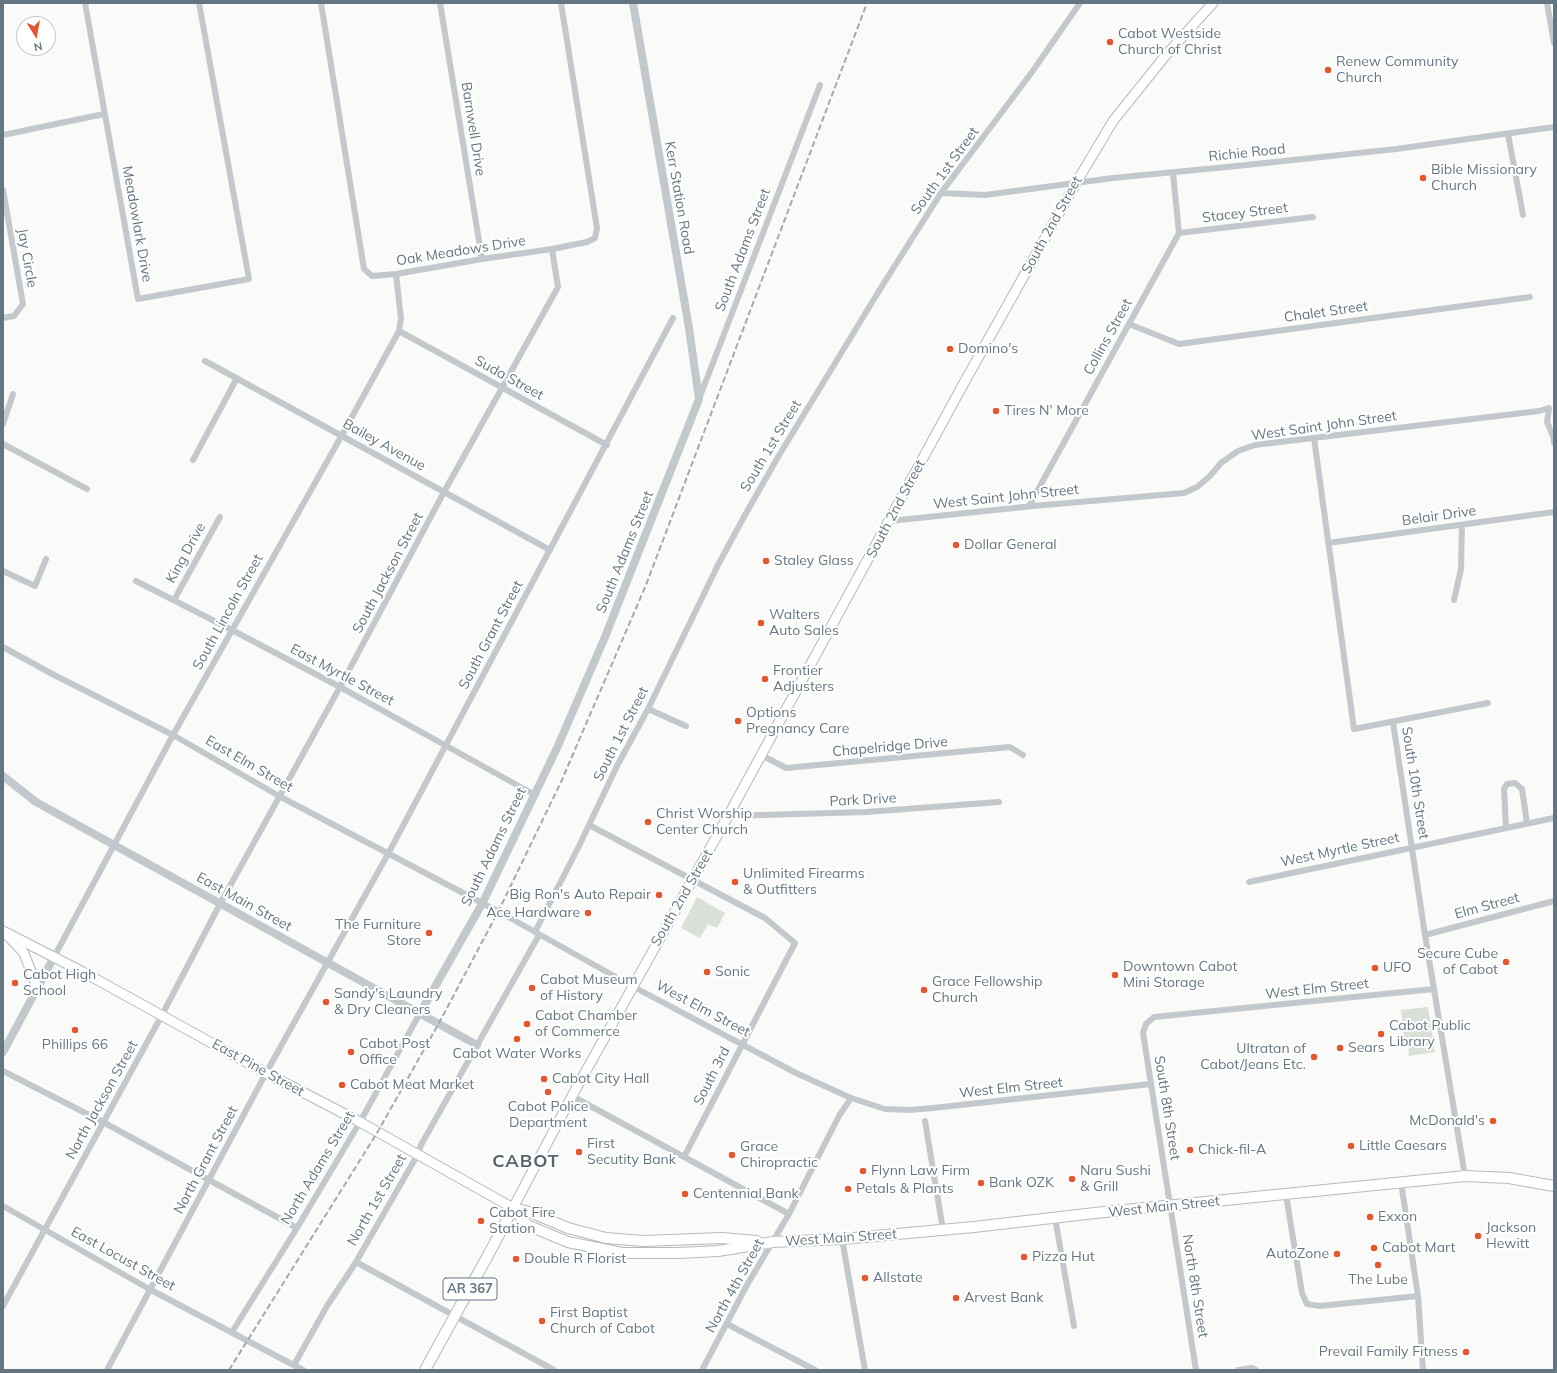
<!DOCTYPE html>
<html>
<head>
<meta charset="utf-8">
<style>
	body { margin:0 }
	#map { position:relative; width:1557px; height:1373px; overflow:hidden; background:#fafaf8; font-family:Mulish,sans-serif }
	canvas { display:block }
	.frame { position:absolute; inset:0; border:4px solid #657683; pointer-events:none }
	.north { position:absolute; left:16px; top:16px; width:40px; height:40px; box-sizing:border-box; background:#fff; border:1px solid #c1c8cd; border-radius:50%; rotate:169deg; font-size:11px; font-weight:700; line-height:16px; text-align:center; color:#657683 }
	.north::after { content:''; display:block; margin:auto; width:14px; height:18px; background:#e4572e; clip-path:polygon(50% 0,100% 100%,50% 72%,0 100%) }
</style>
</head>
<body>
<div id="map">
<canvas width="1557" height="1373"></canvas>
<div class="frame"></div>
<div class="north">N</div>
</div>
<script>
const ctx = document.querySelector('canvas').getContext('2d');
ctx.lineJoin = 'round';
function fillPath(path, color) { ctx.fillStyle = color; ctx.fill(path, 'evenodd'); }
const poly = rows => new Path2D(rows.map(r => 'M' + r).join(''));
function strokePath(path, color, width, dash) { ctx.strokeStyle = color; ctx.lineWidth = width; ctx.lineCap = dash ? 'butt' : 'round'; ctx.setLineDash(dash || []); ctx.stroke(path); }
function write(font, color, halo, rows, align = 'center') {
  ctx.font = font + ' Mulish,sans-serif'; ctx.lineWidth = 4; ctx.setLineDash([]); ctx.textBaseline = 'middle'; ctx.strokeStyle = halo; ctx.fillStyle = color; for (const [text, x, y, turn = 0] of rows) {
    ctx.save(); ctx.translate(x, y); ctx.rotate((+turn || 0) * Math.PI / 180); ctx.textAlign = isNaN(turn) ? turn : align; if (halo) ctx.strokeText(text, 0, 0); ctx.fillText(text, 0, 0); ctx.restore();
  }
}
const green = poly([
	[697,897,725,913,717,928,708,924,700,938,681,928],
	[1428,1007,1435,1052,1409,1056,1408,1040,1405,1039,1405,1037,1404,1037,1401,1010]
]);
const minor = poly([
	[85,3,138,299,249,279,199,3],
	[321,3,364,269,372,276,396,274,482,259,552,249,587,242,595,238,597,228,561,3],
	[440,3,482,259],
	[1547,3,1554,43],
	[1508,134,1523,215],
	[3,135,104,114],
	[3,190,23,304,14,316,3,318],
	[941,193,985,195,1113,178,1237,166,1396,149,1554,127],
	[1179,233,1313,217],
	[1129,324,1179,344,1530,297],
	[399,331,607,445],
	[205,361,550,550],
	[699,399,820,85],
	[3,424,13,394],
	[1314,438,1354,729,1488,703],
	[3,444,87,489],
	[193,460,237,378],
	[1029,506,1179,233,1173,173],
	[890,521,1033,506,1184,493,1197,487,1210,476,1221,463,1238,451,1255,445,1539,411,1549,408,1547,422,1553,436,1554,443],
	[1328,543,1554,512],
	[3,571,35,586,46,559],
	[136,581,232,630,340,687,535,795],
	[174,600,220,517],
	[1454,600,1461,569,1462,525],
	[3,647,56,676,173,735,279,796,503,914,632,986,796,1073,851,1098,839,1116,789,1214,747,1285,702,1370],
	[648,709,686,726],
	[1393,722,1425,935,1465,1176],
	[761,755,786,768,1010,747,1023,755],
	[728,816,866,812,999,802],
	[589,825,765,918,795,943,684,1157],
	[1506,827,1504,789,1507,784,1515,783,1522,789,1527,823],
	[1249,882,1554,818],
	[535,932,579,846,617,766,648,709,718,565,745,515,778,457,882,286,941,193,1032,72,1080,3],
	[1425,935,1554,901],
	[54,957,173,735,342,435,399,331,401,319,396,274],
	[3,1071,103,1122,297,1228],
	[572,1096,789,1214],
	[851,1098,885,1109,909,1110,933,1108,1151,1084],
	[925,1121,943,1230],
	[1401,1182,1418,1296,1423,1370],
	[1286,1195,1302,1293,1307,1304,1320,1306,1418,1296],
	[3,1206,151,1290,303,1370],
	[1055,1218,1074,1326],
	[842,1239,865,1370],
	[356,1262,554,1370],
	[3,1306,162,1015,220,904,340,687,444,492,558,287,552,249],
	[727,1324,815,1370],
	[232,1332,297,1228,360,1122,420,1013],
	[294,1365,327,1306,356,1262,418,1154,421,1145,539,935],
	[107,1370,266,1073,388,854,673,318],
	[1196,1370,1143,1033,1146,1024,1154,1017,1434,989],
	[1238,1370,1252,1368,1256,1370]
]);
const tertiary = poly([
	[3,776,36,802,477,1045],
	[420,1013,482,904,557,748,605,637,699,399,689,328,633,3],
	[3,1052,54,957]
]);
const secondary = poly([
	[3,931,83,972,266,1073,360,1122,513,1208,572,1096,728,816,965,381,1076,183,1113,121,1166,55,1213,3],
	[7,935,24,953,38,990]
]);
const primary = poly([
	[513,1208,527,1225,568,1242,622,1253,678,1253,718,1251,773,1242,842,1239,974,1227,1095,1213,1465,1176,1509,1178,1554,1186],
	[513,1208,530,1212,568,1228,606,1238,643,1241,722,1238,757,1241],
	[425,1370,492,1248,513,1208]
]);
const rail = poly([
	[229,1370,377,1133,439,1023,498,912,561,782,646,585,867,3]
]);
const markers = [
	[1110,42,4,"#e4572e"],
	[1328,70,4,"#e4572e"],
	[1423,178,4,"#e4572e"],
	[950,349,4,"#e4572e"],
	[996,411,4,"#e4572e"],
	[956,545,4,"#e4572e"],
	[766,561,4,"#e4572e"],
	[761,623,4,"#e4572e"],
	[765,679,4,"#e4572e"],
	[738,721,4,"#e4572e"],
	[648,822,4,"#e4572e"],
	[735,882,4,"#e4572e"],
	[659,895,4,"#e4572e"],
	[588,913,4,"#e4572e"],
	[429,933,4,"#e4572e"],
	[1506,962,4,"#e4572e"],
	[1375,968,4,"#e4572e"],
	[707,972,4,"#e4572e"],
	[1115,975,4,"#e4572e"],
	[15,983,4,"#e4572e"],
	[532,988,4,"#e4572e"],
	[924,990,4,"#e4572e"],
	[326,1002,4,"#e4572e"],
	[527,1024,4,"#e4572e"],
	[75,1030,4,"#e4572e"],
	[1381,1034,4,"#e4572e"],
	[517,1039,4,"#e4572e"],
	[1340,1048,4,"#e4572e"],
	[351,1052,4,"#e4572e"],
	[1314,1057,4,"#e4572e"],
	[544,1079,4,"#e4572e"],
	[342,1085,4,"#e4572e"],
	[548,1092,4,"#e4572e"],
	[1493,1121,4,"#e4572e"],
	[1351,1146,4,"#e4572e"],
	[1190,1150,4,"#e4572e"],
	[579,1152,4,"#e4572e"],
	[732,1155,4,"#e4572e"],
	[863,1171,4,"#e4572e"],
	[1072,1179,4,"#e4572e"],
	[981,1183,4,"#e4572e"],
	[848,1189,4,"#e4572e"],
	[685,1194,4,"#e4572e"],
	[1370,1217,4,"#e4572e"],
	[481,1221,4,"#e4572e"],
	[1478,1236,4,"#e4572e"],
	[1374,1248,4,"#e4572e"],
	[1337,1254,4,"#e4572e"],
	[1024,1257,4,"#e4572e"],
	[516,1259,4,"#e4572e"],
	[1378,1265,4,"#e4572e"],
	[865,1278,4,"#e4572e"],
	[956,1298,4,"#e4572e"],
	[542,1321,4,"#e4572e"],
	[1466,1352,4,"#e4572e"]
];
const shields = [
	[470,1289,54]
];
const shieldNames = [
	["AR 367",470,1289]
];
const poiNames = [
	["Cabot Westside",1118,34],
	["Church of Christ",1118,50],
	["Renew Community",1336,62],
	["Church",1336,78],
	["Bible Missionary",1431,170],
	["Church",1431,186],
	["Domino's",958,349],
	["Tires N' More",1004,411],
	["Dollar General",964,545],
	["Staley Glass",774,561],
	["Walters",769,615],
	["Auto Sales",769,631],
	["Frontier",773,671],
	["Adjusters",773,687],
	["Options",746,713],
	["Pregnancy Care",746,729],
	["Christ Worship",656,814],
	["Center Church",656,830],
	["Unlimited Firearms",743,874],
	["& Outfitters",743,890],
	["Big Ron's Auto Repair",651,895,"right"],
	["Ace Hardware",580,913,"right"],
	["The Furniture",421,925,"right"],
	["Store",421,941,"right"],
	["Secure Cube",1498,954,"right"],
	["of Cabot",1498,970,"right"],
	["Downtown Cabot",1123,967],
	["Mini Storage",1123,983],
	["UFO",1383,968],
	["Sonic",715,972],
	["Cabot High",23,975],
	["School",23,991],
	["Cabot Museum",540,980],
	["of History",540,996],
	["Grace Fellowship",932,982],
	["Church",932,998],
	["Sandy's Laundry",334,994],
	["& Dry Cleaners",334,1010],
	["Cabot Chamber",535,1016],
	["of Commerce",535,1032],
	["Cabot Public",1389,1026],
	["Library",1389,1042],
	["Cabot Post",359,1044],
	["Office",359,1060],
	["Phillips 66",75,1045,"center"],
	["Sears",1348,1048],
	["Ultratan of",1306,1049,"right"],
	["Cabot/Jeans Etc.",1306,1065,"right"],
	["Cabot Water Works",517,1054,"center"],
	["Cabot City Hall",552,1079],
	["Cabot Meat Market",350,1085],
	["Cabot Police",548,1107,"center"],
	["Department",548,1123,"center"],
	["McDonald's",1485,1121,"right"],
	["First",587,1144],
	["Secutity Bank",587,1160],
	["Little Caesars",1359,1146],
	["Grace",740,1147],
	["Chiropractic",740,1163],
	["Chick-fil-A",1198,1150],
	["Flynn Law Firm",871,1171],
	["Naru Sushi",1080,1171],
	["& Grill",1080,1187],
	["Bank OZK",989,1183],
	["Petals & Plants",856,1189],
	["Centennial Bank",693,1194],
	["Cabot Fire",489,1213],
	["Station",489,1229],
	["Exxon",1378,1217],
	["Jackson",1486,1228],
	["Hewitt",1486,1244],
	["Cabot Mart",1382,1248],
	["AutoZone",1329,1254,"right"],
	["Pizza Hut",1032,1257],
	["Double R Florist",524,1259],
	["Allstate",873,1278],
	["The Lube",1378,1280,"center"],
	["Arvest Bank",964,1298],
	["First Baptist",550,1313],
	["Church of Cabot",550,1329],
	["Prevail Family Fitness",1458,1352,"right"]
];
const streetNames = [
	["Barnwell Drive",473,129,81],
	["Richie Road",1247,153,-6],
	["South 1st Street",945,171,-54],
	["Kerr Station Road",679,198,80],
	["Stacey Street",1245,213,-7],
	["Meadowlark Drive",137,224,80],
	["South 2nd Street",1052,225,-61],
	["South Adams Street",743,250,-69],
	["Oak Meadows Drive",461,251,-9],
	["Jay Circle",27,258,80],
	["Chalet Street",1326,312,-8],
	["Collins Street",1108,337,-61],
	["Suda Street",509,378,29],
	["West Saint John Street",1324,426,-8],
	["Bailey Avenue",384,445,29],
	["South 1st Street",771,446,-59],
	["West Saint John Street",1006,497,-6],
	["South 2nd Street",896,509,-62],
	["Belair Drive",1439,516,-8],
	["South Adams Street",625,552,-68],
	["King Drive",186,553,-61],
	["South Jackson Street",388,573,-62],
	["South Lincoln Street",228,612,-61],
	["South Grant Street",491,635,-62],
	["East Myrtle Street",342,675,28],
	["South 1st Street",621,734,-63],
	["Chapelridge Drive",890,747,-5],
	["East Elm Street",249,764,30],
	["South 10th Street",1415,783,81],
	["Park Drive",863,800,-3],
	["South Adams Street",494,847,-64],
	["West Myrtle Street",1340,850,-12],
	["South 2nd Street",682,898,-60],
	["East Main Street",244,902,29],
	["Elm Street",1487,906,-15],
	["West Elm Street",1317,989,-6],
	["West Elm Street",703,1009,28],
	["East Pine Street",258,1068,29],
	["South 3rd",712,1076,-63],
	["West Elm Street",1011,1088,-6],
	["North Jackson Street",102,1100,-61],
	["South 8th Street",1167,1108,81],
	["North Grant Street",206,1160,-62],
	["North Adams Street",318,1168,-59],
	["North 1st Street",377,1200,-60],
	["West Main Street",1164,1207,-6],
	["West Main Street",841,1238,-4],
	["East Locust Street",123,1259,29],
	["North 4th Street",735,1286,-61],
	["North 8th Street",1195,1286,81]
];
const districtNames = [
	["CABOT",526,1162]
];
fillPath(green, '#dadfd7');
strokePath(secondary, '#b3babf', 11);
strokePath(primary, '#b5babe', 12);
strokePath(minor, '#c3c8cc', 6);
strokePath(tertiary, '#c3c8cc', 8);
strokePath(secondary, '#fff', 9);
strokePath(primary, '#fff', 10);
strokePath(rail, '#a2aab0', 2, [6, 3]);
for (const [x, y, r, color] of markers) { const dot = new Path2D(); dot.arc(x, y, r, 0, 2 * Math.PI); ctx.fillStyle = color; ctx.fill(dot); strokePath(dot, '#fff', 1.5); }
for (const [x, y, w] of shields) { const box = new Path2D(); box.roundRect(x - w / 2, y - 11, w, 22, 3); ctx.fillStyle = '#fff'; ctx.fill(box); strokePath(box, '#657683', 1); }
write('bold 13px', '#657683', null, shieldNames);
write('14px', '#657683', '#fff', poiNames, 'left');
write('14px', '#657683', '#fff', streetNames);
ctx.letterSpacing = '1px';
write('bold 18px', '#57646e', '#fff', districtNames);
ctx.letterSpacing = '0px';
</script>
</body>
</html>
